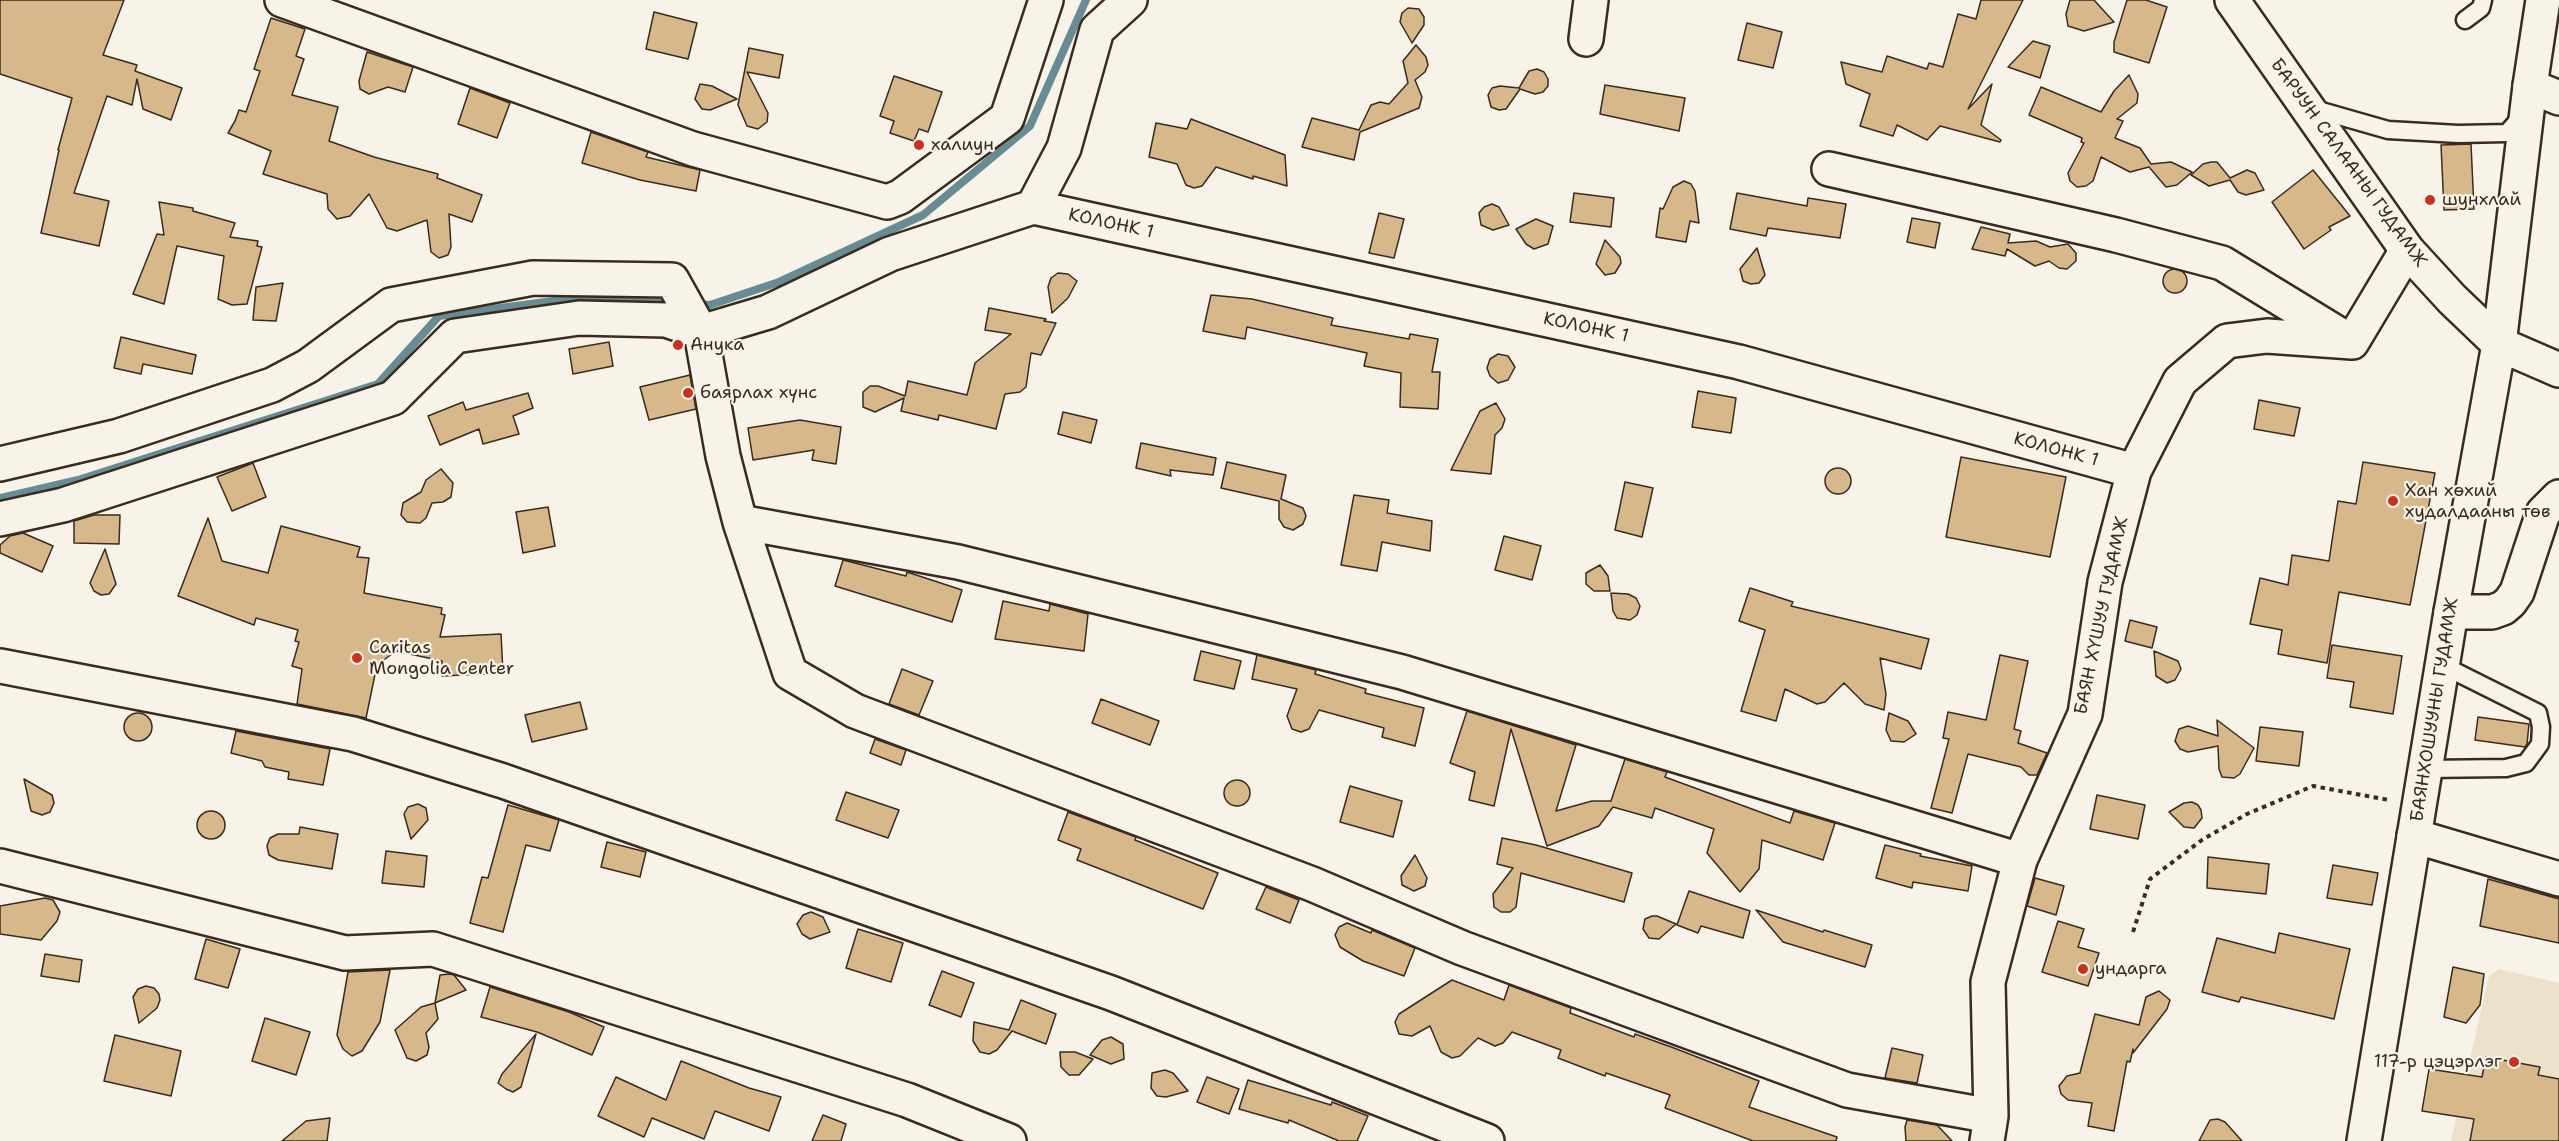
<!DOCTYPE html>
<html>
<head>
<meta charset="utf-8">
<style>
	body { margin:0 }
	canvas { display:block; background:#f7f3e8 }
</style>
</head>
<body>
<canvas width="2559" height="1141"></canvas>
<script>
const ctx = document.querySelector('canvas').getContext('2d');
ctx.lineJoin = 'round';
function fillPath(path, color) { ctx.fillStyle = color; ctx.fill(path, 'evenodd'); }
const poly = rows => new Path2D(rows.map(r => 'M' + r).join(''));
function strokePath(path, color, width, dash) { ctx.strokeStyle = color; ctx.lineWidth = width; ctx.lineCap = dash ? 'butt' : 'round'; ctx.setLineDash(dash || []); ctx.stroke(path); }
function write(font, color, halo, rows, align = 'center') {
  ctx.font = font + ' "Shantell Sans",sans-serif'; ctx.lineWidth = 4.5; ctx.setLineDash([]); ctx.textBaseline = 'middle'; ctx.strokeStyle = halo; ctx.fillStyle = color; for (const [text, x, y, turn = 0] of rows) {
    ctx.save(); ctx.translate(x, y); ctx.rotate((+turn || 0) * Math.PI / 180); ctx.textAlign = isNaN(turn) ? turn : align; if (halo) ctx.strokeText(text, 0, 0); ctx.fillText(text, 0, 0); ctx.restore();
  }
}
const built = poly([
	[2499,969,2559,983,2559,1141,2451,1141,2489,976]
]);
const stream = poly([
	[694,304,710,305,779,282,923,215,1030,126,1086,0],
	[0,498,78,480,378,384,439,316,561,300,675,303]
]);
const building = poly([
	[0,0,124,0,103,55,137,65,135,71,182,88,171,120,143,109,137,79,132,105,107,96,74,193,109,201,99,246,41,233,59,150,58,150,72,98,0,74,0,0],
	[1981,0,2023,0,1968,109,1992,84,1981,125,2001,140,2000,142,1940,126,1927,140,1897,125,1893,136,1860,126,1870,94,1846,84,1841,62,1882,72,1887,56,1927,69,1929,63,1943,67,1958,14,1976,19,1981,0],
	[2070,0,2094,0,2114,22,2084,31,2068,26,2066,14,2070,0],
	[2127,0,2146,0,2167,7,2149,63,2114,52,2114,42,2127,0],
	[1408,8,1419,9,1424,17,1424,25,1412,43,1400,22,1402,13,1408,8],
	[654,12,697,23,688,59,646,49,654,12],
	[271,18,305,29,296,56,304,59,292,95,338,107,329,141,374,157,438,174,437,178,482,195,472,222,449,214,451,247,448,255,439,258,431,252,427,220,397,231,387,228,369,194,350,216,337,219,328,209,327,194,263,174,271,151,228,133,235,121,239,110,246,112,260,71,254,69,271,18],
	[1747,23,1782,32,1773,68,1738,60,1747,23],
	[2033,41,2050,46,2040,78,2008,67,2033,41],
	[1416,45,1426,57,1428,65,1425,72,1415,80,1422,97,1419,108,1360,132,1354,160,1302,147,1312,118,1359,130,1371,105,1380,102,1389,104,1408,83,1403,61,1416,45],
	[749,48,783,55,779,78,747,72,768,113,767,122,758,129,747,126,738,105,749,48],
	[367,52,413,67,405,92,388,87,369,94,360,89,359,81,367,52],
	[1537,69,1544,72,1548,79,1548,86,1543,92,1535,94,1520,89,1506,109,1499,110,1491,107,1488,95,1492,88,1500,86,1519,88,1529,71,1537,69],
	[2129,75,2138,94,2137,103,2117,119,2123,121,2115,138,2140,148,2151,164,2171,162,2192,172,2177,185,2166,187,2149,167,2130,172,2101,157,2093,181,2086,186,2077,187,2070,181,2068,173,2084,143,2081,142,2082,138,2029,115,2041,87,2101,112,2114,91,2129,75],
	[894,76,942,92,928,132,919,129,914,141,890,133,894,121,880,116,894,76],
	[700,84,712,86,737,99,710,110,702,109,695,99,700,84],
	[1605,85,1685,98,1679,131,1600,114,1605,85],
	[470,88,510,103,497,138,458,124,470,88],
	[1191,119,1285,155,1287,186,1253,176,1253,179,1216,167,1202,186,1194,188,1186,185,1177,164,1149,157,1156,123,1187,129,1191,119],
	[591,132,648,152,646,157,700,170,696,191,640,180,582,163,591,132],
	[2471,144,2474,209,2444,210,2441,145,2471,144],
	[2211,162,2217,162,2230,178,2247,170,2255,173,2264,190,2246,195,2238,192,2230,180,2209,186,2191,175,2203,164,2211,162],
	[2313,170,2350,216,2329,227,2331,230,2304,249,2272,202,2313,170],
	[1684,181,1691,184,1695,191,1699,223,1690,221,1686,242,1656,237,1660,208,1663,209,1673,187,1684,181],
	[1574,193,1614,198,1611,227,1570,222,1574,193],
	[1737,193,1807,206,1808,198,1846,204,1840,238,1768,228,1766,236,1730,229,1737,193],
	[159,202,193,208,193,211,235,223,230,237,258,241,257,246,262,247,247,304,232,305,218,299,224,256,177,246,164,304,133,294,157,234,164,235,159,202],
	[1492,204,1499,207,1509,225,1493,230,1481,225,1479,213,1484,207,1492,204],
	[1379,213,1404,219,1394,258,1369,253,1379,213],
	[1912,218,1940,223,1935,248,1907,242,1912,218],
	[1536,219,1553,226,1548,244,1534,249,1526,244,1516,229,1536,219],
	[1981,227,2010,234,2008,243,2036,241,2050,247,2068,244,2076,253,2076,261,2067,269,2059,268,2049,261,2035,266,2007,249,2005,256,1972,249,1981,227],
	[1605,240,1620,257,1621,263,1615,273,1605,275,1596,264,1605,240],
	[1757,248,1765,275,1759,283,1751,284,1743,281,1740,269,1757,248],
	'2163 281a12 12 0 1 1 24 0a12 12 0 1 1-24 0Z',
	[1058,273,1068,274,1077,281,1068,298,1052,313,1048,287,1051,278,1058,273],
	[283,283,276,321,253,320,256,287,283,283],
	[1211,295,1252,299,1333,318,1331,325,1409,339,1410,334,1438,339,1432,372,1440,372,1438,409,1400,407,1401,373,1364,366,1367,353,1247,327,1245,339,1203,331,1211,295],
	[989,308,1046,319,1044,321,1056,323,1041,355,1031,353,1026,387,1020,392,1005,394,996,429,939,415,938,420,901,411,904,398,875,412,863,407,863,392,870,386,878,386,905,396,908,381,967,395,975,363,1011,334,985,330,989,308],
	[121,337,196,355,192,374,143,364,141,374,114,368,121,337],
	[609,342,613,366,573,374,569,349,609,342],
	[1498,354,1508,356,1515,367,1508,380,1498,383,1490,376,1487,368,1490,359,1498,354],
	[690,375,696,409,649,420,640,387,690,375],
	[1698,391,1736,398,1731,433,1692,427,1698,391],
	[528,393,533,408,513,416,519,434,483,444,479,429,440,445,428,416,463,402,466,410,528,393],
	[2259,400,2300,408,2294,436,2254,429,2259,400],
	[1496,403,1505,419,1502,428,1495,435,1491,474,1451,470,1480,411,1496,403],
	[1063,412,1097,420,1091,443,1058,434,1063,412],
	[800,420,841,427,836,464,812,460,814,450,753,460,748,428,800,420],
	[1141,443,1216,458,1213,475,1170,470,1171,476,1136,468,1141,443],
	[1961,457,2066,477,2050,557,1946,537,1961,457],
	[1227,462,1286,475,1281,499,1303,508,1306,516,1303,524,1293,530,1284,527,1279,519,1279,501,1221,488,1227,462],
	[2363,462,2435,473,2410,605,2339,592,2327,663,2278,654,2282,630,2250,624,2260,578,2288,585,2292,555,2329,561,2338,501,2356,504,2363,462],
	[253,463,266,497,232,511,217,477,253,463],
	'1825 481a13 13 0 1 1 26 0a13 13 0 1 1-26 0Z',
	[441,469,453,483,451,497,443,502,432,503,426,518,420,523,407,522,401,515,403,503,421,492,426,480,441,469],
	[1625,482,1653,488,1642,537,1615,530,1625,482],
	[1354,495,1389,500,1387,513,1432,521,1430,551,1382,542,1377,571,1341,565,1354,495],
	[548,507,555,546,523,553,516,512,548,507],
	[94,515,120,515,119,544,74,543,74,521,94,515],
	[208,518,222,561,268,573,281,526,360,547,357,557,369,558,364,593,442,608,441,614,445,615,440,637,501,634,503,673,442,676,442,661,396,651,377,665,366,718,297,704,302,669,292,666,299,642,295,641,298,630,256,618,254,625,178,596,208,518],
	[23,533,53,546,42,572,0,553,0,545,10,536,23,533],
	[1504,536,1541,546,1532,580,1495,570,1504,536],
	[105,549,116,584,109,594,101,595,94,591,90,583,105,549],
	[843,560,906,576,907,572,962,590,952,622,835,586,843,560],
	[1600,565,1608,576,1610,591,1594,591,1586,584,1586,573,1600,565],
	[1750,588,1793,602,1791,606,1929,639,1921,669,1880,658,1886,694,1884,710,1865,704,1844,683,1825,702,1817,704,1785,689,1776,721,1741,711,1765,630,1739,621,1750,588],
	[1611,593,1628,594,1636,598,1640,606,1637,615,1630,620,1617,618,1613,611,1611,593],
	[1003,601,1049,611,1050,604,1088,614,1084,651,995,639,1003,601],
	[2130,620,2157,627,2152,648,2125,641,2130,620],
	[2332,645,2402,656,2393,714,2350,707,2354,682,2327,678,2332,645],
	[1201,651,1241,661,1234,689,1194,680,1201,651],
	[2154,651,2178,661,2181,669,2175,680,2167,683,2156,676,2154,651],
	[1257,655,1316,670,1315,674,1366,689,1365,693,1424,708,1415,746,1382,737,1384,728,1319,710,1309,729,1301,732,1292,729,1287,716,1297,689,1252,679,1257,655],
	[2000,655,2028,661,2014,729,2021,731,2018,743,2047,753,2037,775,2029,775,2021,767,1968,754,1952,813,1931,808,1949,739,1943,738,1948,712,1986,720,2000,655],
	[902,669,933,681,919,715,889,704,902,669],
	[1101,699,1159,721,1150,745,1092,723,1101,699],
	[580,702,587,729,532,742,525,715,580,702],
	[1467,711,1576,745,1556,811,1592,801,1611,801,1625,759,1667,772,1665,777,1790,823,1794,811,1835,823,1823,860,1762,840,1759,869,1740,892,1707,853,1714,829,1655,808,1652,818,1613,807,1599,826,1547,846,1511,729,1494,806,1469,800,1475,772,1450,763,1467,711],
	'124 727a14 14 0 1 1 28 0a14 14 0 1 1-28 0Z',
	[1889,713,1908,721,1916,734,1904,742,1891,741,1886,730,1889,713],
	[2478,717,2529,724,2527,744,2525,747,2475,740,2478,717],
	[2217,720,2254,748,2240,774,2234,778,2222,777,2219,769,2218,746,2188,752,2180,749,2175,741,2179,729,2188,726,2218,736,2217,720],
	[2260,727,2303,732,2299,766,2256,761,2260,727],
	[236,731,330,749,323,785,288,779,289,772,265,767,262,761,231,753,236,731],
	[875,739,906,750,901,765,870,753,875,739],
	[24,779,52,795,54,803,50,812,42,815,31,811,24,779],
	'1224 793a13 13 0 1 1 26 0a13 13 0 1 1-26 0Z',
	[1350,786,1402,801,1393,837,1340,822,1350,786],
	[846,792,899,810,888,838,836,820,846,792],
	[2097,795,2145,805,2138,839,2090,829,2097,795],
	[2192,802,2198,805,2201,810,2202,818,2194,828,2184,827,2169,812,2184,803,2192,802],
	[418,804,426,808,428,820,411,839,404,814,408,807,418,804],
	[508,805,559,820,550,851,526,845,503,932,470,923,482,877,488,878,508,805],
	'197 825a14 14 0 1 1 28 0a14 14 0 1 1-28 0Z',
	[1068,812,1136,837,1135,840,1218,873,1203,909,1077,860,1081,849,1058,840,1068,812],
	[300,827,338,834,332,869,278,860,269,855,267,846,270,838,278,834,299,834,300,827],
	[1502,838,1536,845,1632,873,1624,902,1521,873,1516,907,1510,912,1501,912,1494,907,1493,894,1513,868,1497,864,1502,838],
	[607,842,646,852,640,877,601,867,607,842],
	[1885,845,1921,854,1920,856,1972,866,1968,891,1913,882,1912,888,1876,878,1885,845],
	[386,851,427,856,424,887,382,883,386,851],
	[1415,855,1427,878,1425,886,1414,891,1402,885,1401,876,1415,855],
	[2208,857,2269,864,2266,894,2207,888,2208,857],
	[2333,865,2378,873,2372,905,2327,898,2333,865],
	[2035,878,2064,886,2056,915,2027,906,2035,878],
	[2488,879,2559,899,2559,943,2480,926,2488,879],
	[1266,887,1299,900,1290,923,1256,909,1266,887],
	[1689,891,1750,911,1743,938,1701,926,1698,933,1677,925,1689,891],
	[45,898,53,900,60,912,57,921,41,940,0,934,0,906,45,898],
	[1756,910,1823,932,1824,930,1872,945,1865,967,1783,942,1756,910],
	[811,912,823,917,830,932,810,939,802,934,797,924,803,915,811,912],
	[1652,916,1657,916,1676,924,1659,939,1649,938,1643,929,1645,919,1652,916],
	[2058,921,2084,929,2078,947,2099,953,2088,986,2042,972,2058,921],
	[1347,923,1371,933,1372,930,1415,948,1404,976,1363,961,1340,947,1335,935,1339,927,1347,923],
	[858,929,903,943,891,982,846,968,858,929],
	[2279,933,2350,949,2334,1019,2241,997,2239,1002,2202,992,2217,938,2275,953,2279,933],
	[206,939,240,949,228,988,195,979,206,939],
	[45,954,82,960,79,982,41,976,45,954],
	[2453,967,2484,974,2480,1005,2466,1023,2444,1017,2453,967],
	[390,970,380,1022,362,1051,352,1056,343,1049,337,1035,348,972,390,970],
	[942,971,974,983,961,1017,929,1005,942,971],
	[450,974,454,975,466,990,435,1003,438,1019,426,1033,429,1047,427,1055,416,1061,407,1058,395,1030,421,1007,435,1003,440,975,450,974],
	[1452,980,1504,1000,1509,985,1571,1008,1570,1013,1634,1037,1635,1034,1674,1048,1759,1081,1749,1107,1837,1137,1836,1141,1753,1141,1665,1108,1670,1095,1606,1073,1605,1076,1558,1058,1561,1050,1512,1032,1503,1043,1495,1046,1478,1038,1460,1056,1452,1058,1441,1052,1430,1026,1412,1036,1399,1034,1395,1022,1399,1014,1452,980],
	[146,986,154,988,159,994,160,1000,157,1008,139,1023,133,997,138,989,146,986],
	[490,987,569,1012,604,1027,592,1055,537,1032,481,1017,490,987],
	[2159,991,2170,1000,2167,1009,2133,1053,2133,1049,2130,1062,2127,1061,2114,1131,2088,1126,2092,1103,2068,1100,2061,1094,2059,1086,2067,1076,2080,1073,2095,1014,2139,1025,2146,997,2159,991],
	[1021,1000,1056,1014,1046,1044,1012,1031,997,1050,989,1054,980,1052,973,1041,974,1022,1009,1030,1021,1000],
	[265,1018,310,1032,296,1075,252,1061,265,1018],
	[536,1034,521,1087,513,1092,506,1089,498,1083,502,1074,536,1034],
	[115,1035,181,1051,171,1096,104,1081,115,1035],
	[1111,1037,1123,1044,1124,1059,1111,1064,1090,1055,1102,1040,1111,1037],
	[1892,1048,1923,1055,1917,1083,1885,1078,1892,1048],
	[1060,1052,1075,1052,1093,1059,1079,1075,1069,1075,1061,1067,1060,1052],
	[2486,1057,2540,1067,2538,1075,2559,1079,2559,1141,2470,1141,2474,1119,2422,1111,2429,1069,2482,1077,2486,1057],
	[681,1061,749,1088,781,1097,769,1131,715,1111,704,1139,652,1118,644,1137,598,1116,616,1077,666,1100,681,1061],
	[1165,1070,1173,1073,1188,1091,1166,1097,1157,1096,1151,1088,1152,1073,1165,1070],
	[1207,1077,1239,1089,1229,1114,1197,1102,1207,1077],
	[1248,1080,1331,1105,1332,1102,1368,1116,1357,1141,1339,1141,1289,1120,1288,1123,1239,1109,1248,1080],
	[823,1115,846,1124,841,1141,812,1141,823,1115],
	[330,1118,327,1141,282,1141,306,1121,330,1118],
	[2218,1119,2225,1122,2242,1141,2199,1141,2210,1120,2218,1119],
	[1907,1120,1937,1125,1952,1141,1906,1141,1905,1127,1907,1120]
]);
const path = poly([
	[2133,932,2150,879,2202,840,2247,814,2313,786,2389,800]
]);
const lane = poly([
	[2465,20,2481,8,2483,0],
	[2311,108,2388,130,2458,134,2507,133,2521,117],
	[2425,769,2506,768,2526,763,2540,744,2541,727,2538,713,2442,665]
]);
const street = poly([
	[282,0,693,149,887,202,900,197,1007,118,1046,0],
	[1586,39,1591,0],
	[2530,86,2559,98],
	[1829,169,2116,235,2222,263,2348,340],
	[1033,207,1739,362,2134,471],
	[0,464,119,436,272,385,308,366,391,305,533,278,672,280,701,332,768,312,890,254,1033,207,1064,148,1097,30,1130,0],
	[0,519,63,505,393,398,455,336,579,318,666,320,701,332,723,456,740,522,790,673,855,711,1312,884,1462,948,1847,1090,1991,1116],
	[740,522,958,562,1402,672,2020,860],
	[2451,612,2492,612,2503,608,2510,602,2517,592,2543,513,2559,497],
	[0,666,353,734,503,781,1111,993,1487,1141],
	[2414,836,2559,879],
	[0,866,345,953,433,949,907,1100,1009,1141],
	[1987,1141,1991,1116,1988,982,2020,860,2085,714,2105,582,2134,471,2180,381,2227,341,2267,336,2352,342,2407,250]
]);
const secondary = poly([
	[2232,0,2407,250,2452,299,2499,344,2559,370],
	[2364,1141,2451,612,2499,344,2530,86,2543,0]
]);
const markers = [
	[919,145,6,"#c8321e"],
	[2430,200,6,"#c8321e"],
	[678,345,6,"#c8321e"],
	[688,393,6,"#c8321e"],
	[2393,501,6,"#c8321e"],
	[357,658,6,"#c8321e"],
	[2083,969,6,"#c8321e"],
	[2514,1062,6,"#c8321e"]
];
const poiNames = [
	["халиун",931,145],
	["шунхлай",2442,200],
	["Анука",690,345],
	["баярлах хүнс",700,393],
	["Хан хөхий",2405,491],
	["худалдааны төв",2405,512],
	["Caritas",369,648],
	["Mongolia Center",369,669],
	["ундарга",2095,969],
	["117-р цэцэрлэг",2502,1062,"right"]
];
const streetNames = [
	["БАРУУН САЛААНЫ ГУДАМЖ",2348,163,54],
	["КОЛОНК 1",1111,224,12],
	["КОЛОНК 1",1586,328,12],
	["КОЛОНК 1",2056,450,15],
	["БАЯН ХҮШУУ ГУДАМЖ",2102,616,-78],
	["БАЯНХОШУУНЫ ГУДАМЖ",2435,710,-81]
];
fillPath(built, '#ede1cc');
strokePath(stream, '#678c95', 8);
fillPath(building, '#d7b88b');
strokePath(building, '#3b2a1e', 1.5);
strokePath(lane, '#3b2a1e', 21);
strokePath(street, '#3b2a1e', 38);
strokePath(secondary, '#3b2a1e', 38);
strokePath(path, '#3b2a1e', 4, [4.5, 4.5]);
strokePath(lane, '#f7f3e8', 16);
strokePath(street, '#f7f3e8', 33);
strokePath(secondary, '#f7f3e8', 33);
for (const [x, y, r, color] of markers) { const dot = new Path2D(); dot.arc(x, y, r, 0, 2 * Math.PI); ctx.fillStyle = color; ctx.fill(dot); strokePath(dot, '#f7f3e8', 2); }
write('18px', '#3b2a1e', '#f7f3e8', poiNames, 'left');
write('18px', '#3b2a1e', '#f7f3e8', streetNames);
</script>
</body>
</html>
